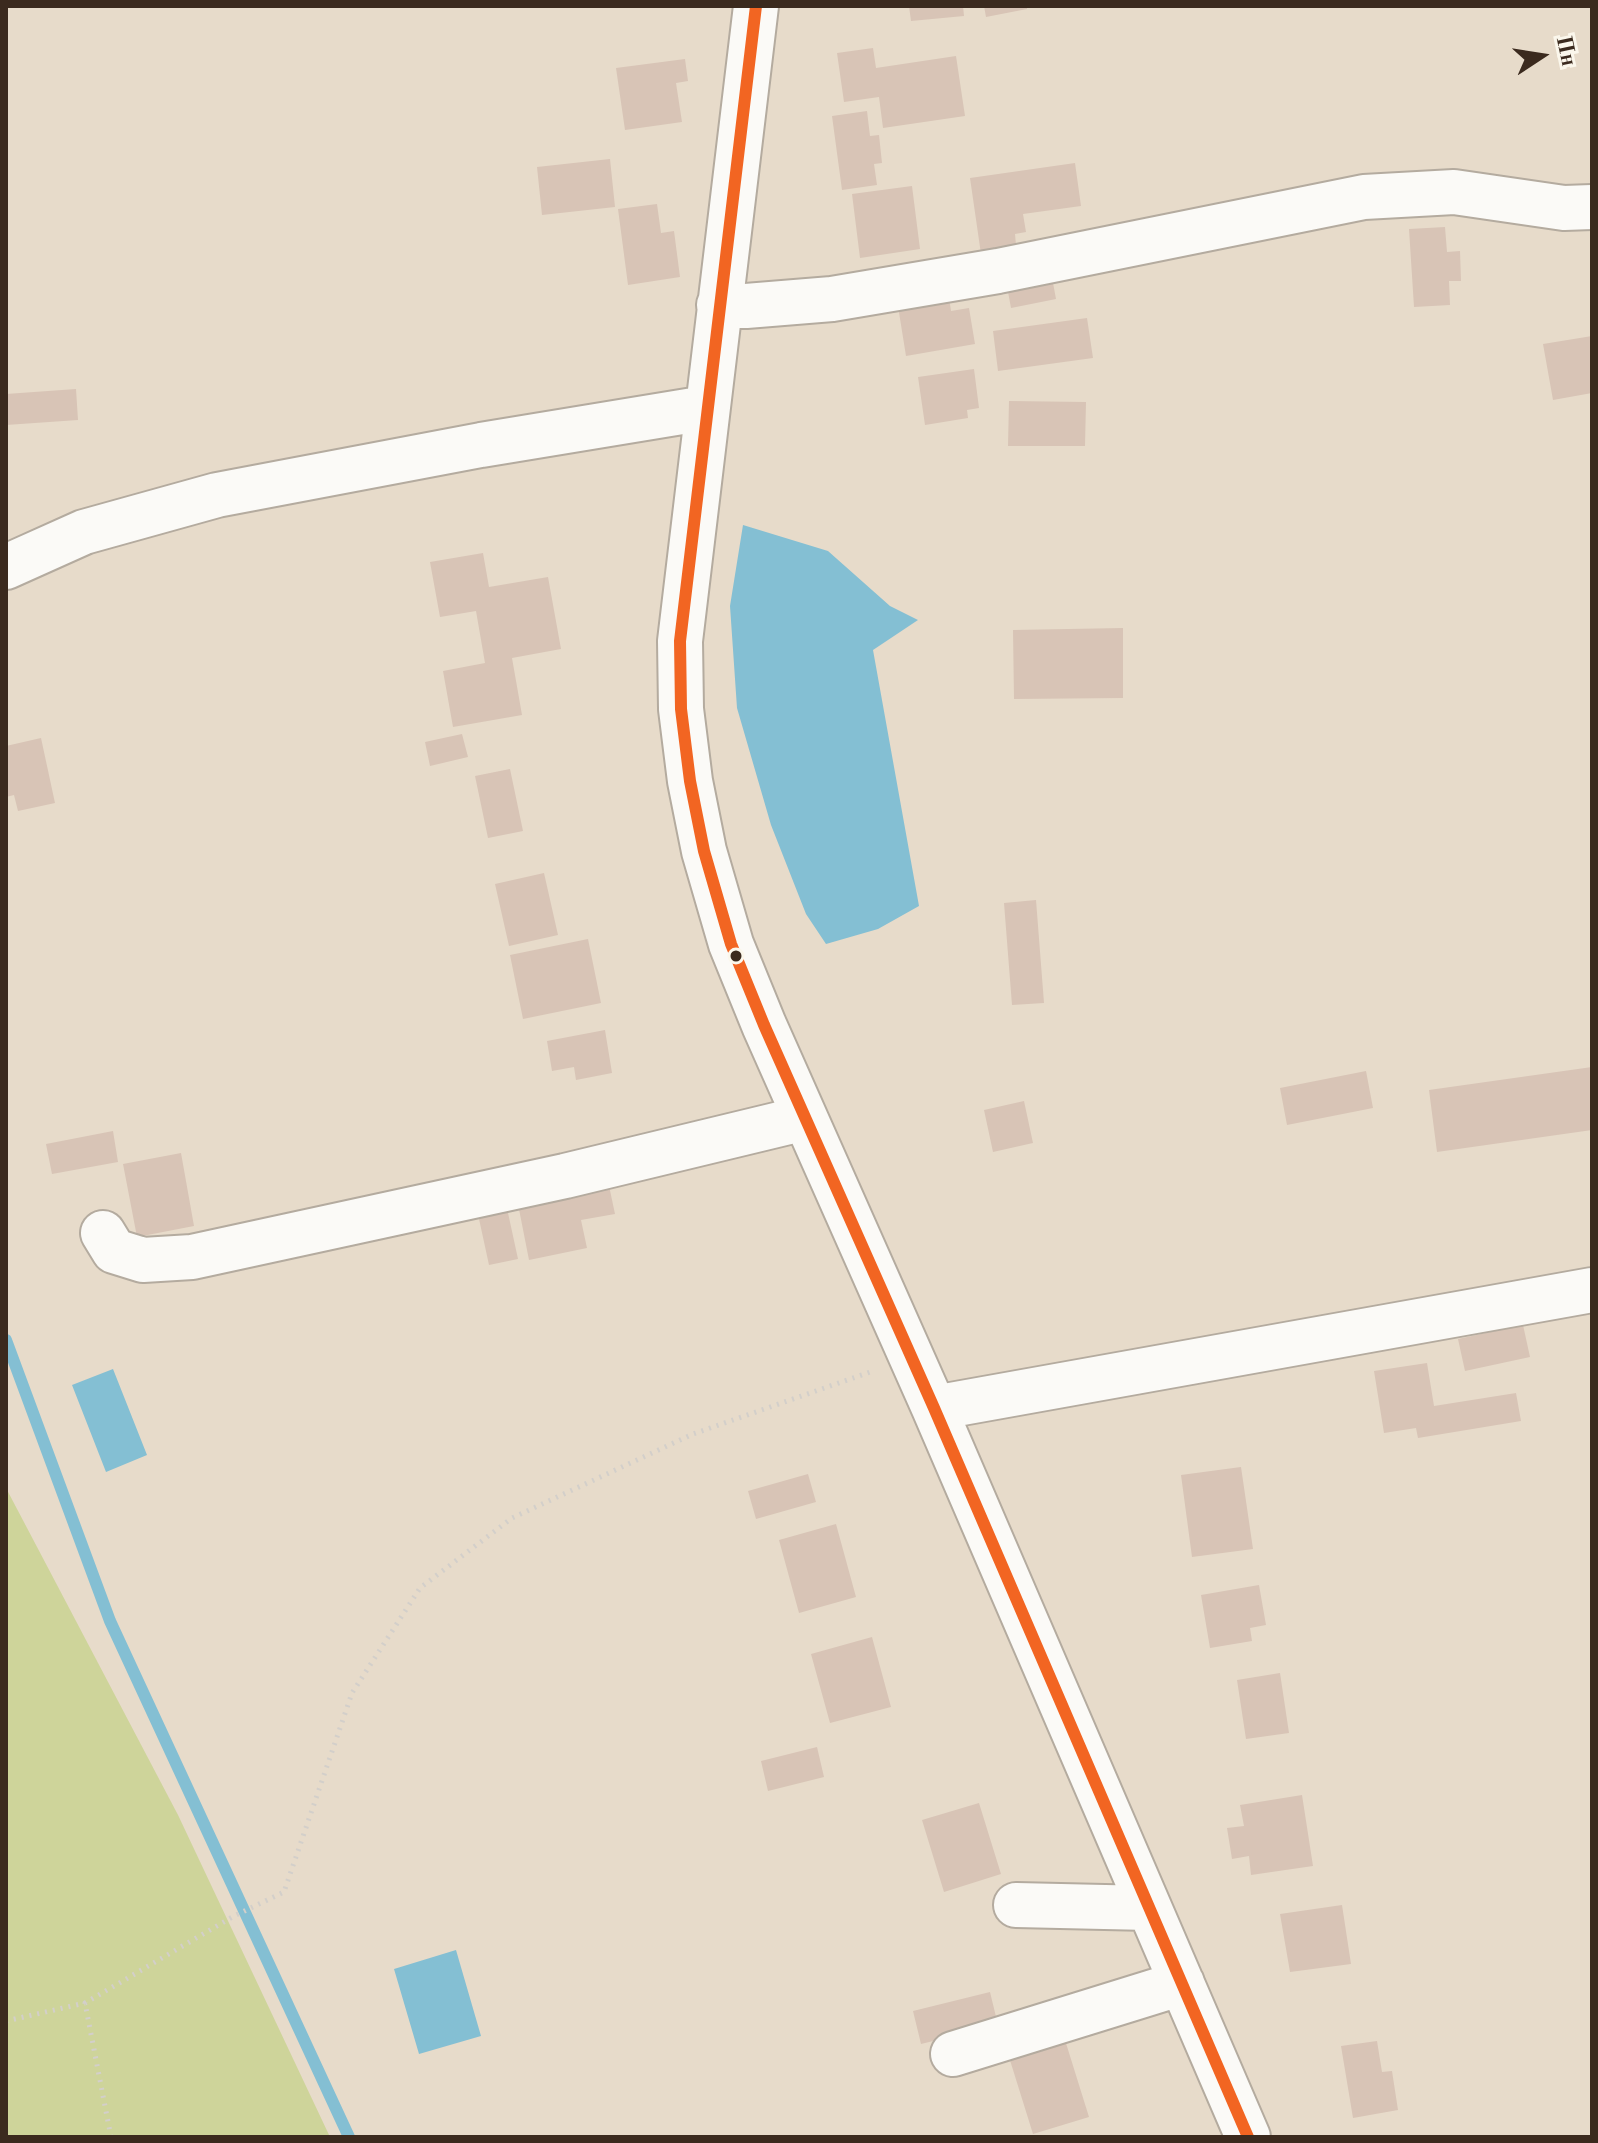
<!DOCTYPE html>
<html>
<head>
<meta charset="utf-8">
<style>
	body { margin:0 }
	#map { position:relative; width:1598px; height:2143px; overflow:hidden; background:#e7dbca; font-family:"Old Standard TT",serif }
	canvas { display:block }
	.frame { position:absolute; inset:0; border:8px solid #3b2a1e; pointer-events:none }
	.north { position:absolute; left:1502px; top:16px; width:80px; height:80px; -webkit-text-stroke:6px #fbf7ec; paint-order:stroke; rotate:78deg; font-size:22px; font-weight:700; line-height:32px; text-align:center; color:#3b2a1e }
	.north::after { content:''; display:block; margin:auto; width:28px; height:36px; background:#3b2a1e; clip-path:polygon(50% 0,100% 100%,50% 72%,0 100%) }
</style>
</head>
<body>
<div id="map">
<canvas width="1598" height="2143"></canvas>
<div class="frame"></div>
<div class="north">Пн</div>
</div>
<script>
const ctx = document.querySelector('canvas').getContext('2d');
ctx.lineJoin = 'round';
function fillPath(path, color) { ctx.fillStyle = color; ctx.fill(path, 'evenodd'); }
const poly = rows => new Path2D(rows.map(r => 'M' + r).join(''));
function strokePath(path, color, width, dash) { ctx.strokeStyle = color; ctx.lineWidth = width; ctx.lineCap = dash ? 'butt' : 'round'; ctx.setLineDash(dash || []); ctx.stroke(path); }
const green = poly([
	[6,1488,178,1815,330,2137,6,2137]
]);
const water = poly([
	[743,525,828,551,890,606,918,620,873,650,919,906,878,929,826,944,806,914,771,825,737,708,730,606],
	[113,1369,147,1455,106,1472,72,1385],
	[456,1950,481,2036,419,2054,394,1969]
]);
const stream = poly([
	[6,1340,110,1621,349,2137]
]);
const building = poly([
	[909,6,963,6,964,16,911,21],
	[984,6,1027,6,1027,9,986,17],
	[873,48,876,68,956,56,965,116,883,128,879,97,844,102,837,53],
	[685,59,688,81,676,83,682,122,625,130,616,68],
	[867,111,870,136,879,135,882,163,874,164,877,185,842,190,832,116],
	[610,159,615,207,542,215,537,167],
	[1075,163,1081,206,1023,214,1026,232,1015,234,1017,256,982,261,970,178],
	[912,186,920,249,860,258,852,194],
	[657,204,661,233,674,231,680,277,628,285,618,209],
	[1445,227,1447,252,1460,251,1461,281,1449,281,1450,305,1414,307,1409,229],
	[1051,272,1056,299,1011,308,1006,281],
	[948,291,951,311,969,308,975,344,906,356,897,300],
	[1087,318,1093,358,998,371,993,331],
	[1592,336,1592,393,1553,400,1543,344],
	[974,369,979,408,967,410,968,418,925,425,918,377],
	[76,389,78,420,6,425,6,394],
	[1009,401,1086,402,1085,446,1008,446],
	[483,553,489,587,548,577,561,649,512,658,522,715,453,727,443,671,485,663,476,611,440,617,430,562],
	[1123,628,1123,698,1014,699,1013,630],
	[462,734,468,757,430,766,425,742],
	[41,738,55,803,18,811,14,795,6,797,6,746],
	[510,769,523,831,488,838,475,776],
	[544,873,558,935,509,946,495,884],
	[1036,900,1044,1003,1012,1005,1004,903],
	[588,939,601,1003,523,1019,510,955],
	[605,1030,612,1073,576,1080,574,1067,552,1071,547,1041],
	[1592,1067,1592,1130,1437,1152,1429,1090],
	[1366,1071,1373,1108,1287,1125,1280,1088],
	[1024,1101,1033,1143,993,1152,984,1110],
	[113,1131,118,1162,52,1174,46,1144],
	[181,1153,194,1226,137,1237,123,1164],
	[608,1181,615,1214,581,1220,587,1248,529,1260,517,1199],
	[505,1199,518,1259,489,1265,476,1205],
	[1523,1325,1530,1357,1465,1371,1458,1339],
	[1427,1363,1434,1406,1516,1393,1521,1421,1418,1438,1416,1428,1384,1433,1374,1371],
	[1241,1467,1253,1549,1192,1557,1181,1475],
	[808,1474,816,1502,756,1519,748,1491],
	[836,1524,856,1597,799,1613,779,1540],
	[1259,1585,1266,1625,1250,1628,1252,1641,1210,1648,1201,1595],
	[872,1637,891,1707,830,1723,811,1654],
	[1280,1673,1289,1733,1246,1739,1237,1680],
	[817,1747,824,1777,768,1791,761,1761],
	[1302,1795,1313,1866,1251,1875,1249,1856,1232,1859,1227,1828,1244,1826,1240,1805],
	[979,1803,1001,1874,944,1892,922,1820],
	[1342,1905,1351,1964,1290,1972,1280,1914],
	[990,1992,998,2025,921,2044,913,2011],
	[1065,2040,1089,2117,1033,2134,1009,2057],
	[1377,2041,1382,2072,1392,2071,1398,2110,1353,2118,1341,2046]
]);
const path = poly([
	[6,2021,85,2003],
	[111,2137,85,2003,234,1916,284,1892,352,1693,420,1588,512,1518,693,1434,873,1371]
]);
const minor = poly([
	[756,6,680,641,681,709,690,781,704,851,731,944,764,1025,934,1408,1248,2137],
	[719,305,746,306,832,299,998,271,1364,197,1454,192,1564,208,1592,207],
	[6,567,84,532,217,495,481,445,706,408],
	[103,1233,114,1251,143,1260,192,1257,565,1176,805,1118],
	[934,1408,1592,1290],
	[1016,1905,1149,1908],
	[953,2054,1182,1983]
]);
const bus1 = poly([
	[756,6,680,641,681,709,690,781,704,851,731,944,764,1025,934,1408,1248,2137]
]);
const markers = [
	[736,956,7,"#3b2a1e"]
];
fillPath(green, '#ced49a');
fillPath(water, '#84bfd3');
strokePath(stream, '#84bfd3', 12);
fillPath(building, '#d8c4b6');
strokePath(minor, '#b4ab9f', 48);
strokePath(path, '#d3cfca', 5, [2, 6]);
strokePath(minor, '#fbfaf7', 44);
strokePath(bus1, '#f26522', 12);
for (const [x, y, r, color] of markers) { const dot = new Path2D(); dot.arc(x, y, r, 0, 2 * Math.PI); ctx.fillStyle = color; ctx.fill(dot); strokePath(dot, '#fbf7ec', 3); }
</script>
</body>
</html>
